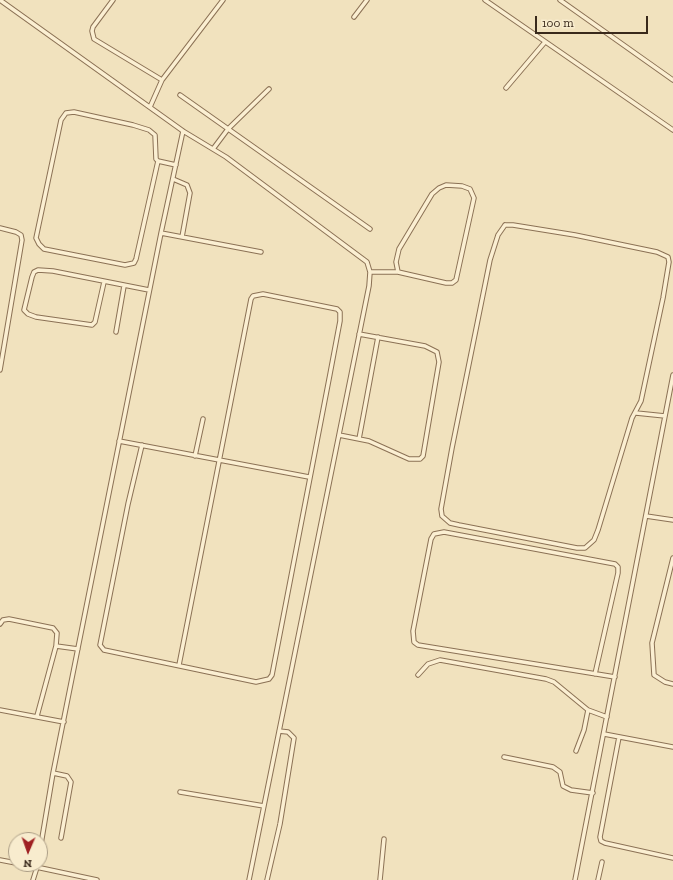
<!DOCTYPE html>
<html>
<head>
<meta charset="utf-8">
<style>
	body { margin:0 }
	#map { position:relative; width:673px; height:880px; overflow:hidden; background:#f1e2be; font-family:"Zilla Slab",serif }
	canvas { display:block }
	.north { position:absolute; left:8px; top:832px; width:40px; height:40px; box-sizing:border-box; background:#f8ecce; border:1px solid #ac9e86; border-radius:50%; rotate:182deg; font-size:11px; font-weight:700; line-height:16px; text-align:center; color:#39291b }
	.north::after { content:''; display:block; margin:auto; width:14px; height:18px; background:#9f2022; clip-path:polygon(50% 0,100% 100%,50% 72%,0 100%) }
	.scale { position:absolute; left:535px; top:16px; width:113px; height:18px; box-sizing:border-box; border:2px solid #39291b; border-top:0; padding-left:5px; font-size:12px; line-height:14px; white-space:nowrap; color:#39291b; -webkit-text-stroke:3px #f8ecce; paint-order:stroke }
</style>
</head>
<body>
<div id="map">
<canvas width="673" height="880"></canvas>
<div class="north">N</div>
<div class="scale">100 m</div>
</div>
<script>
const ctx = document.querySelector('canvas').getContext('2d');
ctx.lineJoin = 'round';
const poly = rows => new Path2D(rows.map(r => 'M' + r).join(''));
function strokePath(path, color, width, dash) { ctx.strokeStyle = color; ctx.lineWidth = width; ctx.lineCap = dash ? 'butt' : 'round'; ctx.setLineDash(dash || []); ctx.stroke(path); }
const lane = poly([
	[0,0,183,131,226,157,367,262,370,272,369,286,249,880],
	[113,0,93,27,92,31,94,39,162,80,223,0],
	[485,0,673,130],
	[560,0,673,80],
	[354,17,367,0],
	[506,88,545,42],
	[180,95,370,229],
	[150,107,162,80],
	[213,149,228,129,269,89],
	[158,161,136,259,134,263,125,265,44,249,39,244,36,238,61,120,66,113,74,112,133,125,149,130,155,135,156,159,158,161,176,165],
	[173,179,187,185,190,193,182,237],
	[505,225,513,225,575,235,657,252,668,257,669,262,663,298,641,401,632,418,598,530,594,540,585,548,577,548,459,525,450,523,442,516,441,509,452,448,490,260,498,235,505,225],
	[0,228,16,232,21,235,22,240,0,370],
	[161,233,261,252],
	[370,272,398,272,446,283,452,283,456,280,474,198,470,189,462,186,446,185,439,188,432,194,399,249,396,262,398,272],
	[104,282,95,322,92,325,36,317,28,314,24,310,32,277,34,272,38,270,53,271,149,290],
	[116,332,124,286],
	[636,413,665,416],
	[339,435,369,441,409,459,420,459,423,456,439,362,437,352,425,346,359,334],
	[359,439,378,337],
	[119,441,309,477],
	[142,445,128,504,100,645,104,650,256,682,269,679,272,675,330,374,340,321,340,312,337,309,263,294,253,296,251,299,179,665],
	[195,456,203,419],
	[646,516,673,520],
	[673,558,652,643,654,675,665,682,673,684],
	[0,624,3,620,9,619,53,628,57,633,56,646,78,649],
	[595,674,618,573,618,567,615,564,444,532,434,534,431,539,413,631,414,642,418,645,615,677],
	[418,675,428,664,440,660,546,679,554,682,588,710,607,717],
	[0,710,64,722],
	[37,716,56,646],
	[604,734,673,747],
	[619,737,600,837,601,841,605,843,673,858],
	[576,751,584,730,588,710],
	[504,757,553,767,560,772,563,786,571,790,593,793],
	[53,773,67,776,71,782,61,838],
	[180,792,264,806],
	[40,850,53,773,161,233,183,131],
	[0,860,16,863],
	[22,864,97,880],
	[33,880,38,864],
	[267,880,280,824,294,738,288,732,279,731],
	[380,880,384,839],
	[575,880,673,375],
	[598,880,602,862]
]);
strokePath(lane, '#8b7155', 5.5);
strokePath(lane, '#fbefd2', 3.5);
</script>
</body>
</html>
